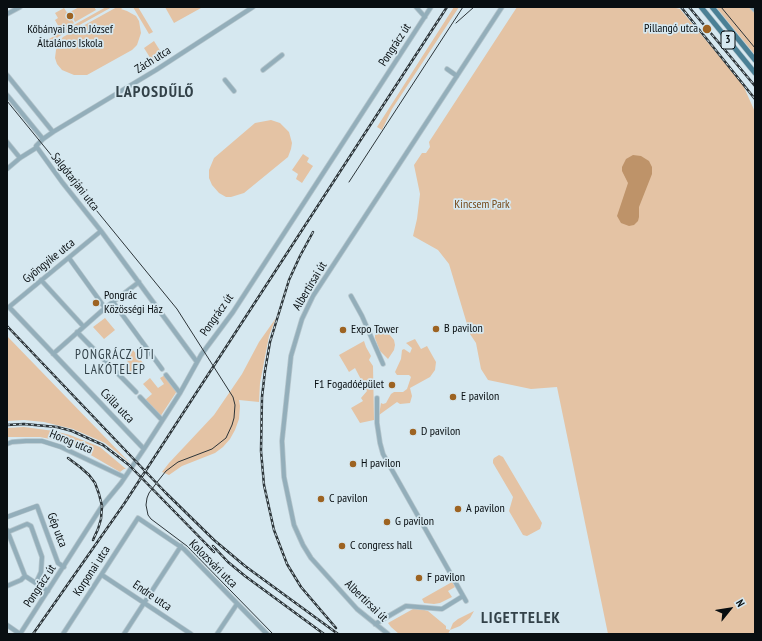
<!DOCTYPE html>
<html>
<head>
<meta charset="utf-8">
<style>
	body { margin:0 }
	#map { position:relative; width:762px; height:641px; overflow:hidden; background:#d6e8f0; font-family:"PT Sans Narrow",sans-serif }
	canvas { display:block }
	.frame { position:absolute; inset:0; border:8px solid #080e11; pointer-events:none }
	.north { position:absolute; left:710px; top:589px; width:40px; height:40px; -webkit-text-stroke:3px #d6e8f0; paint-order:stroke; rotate:60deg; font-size:11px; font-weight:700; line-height:16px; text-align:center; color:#080e11 }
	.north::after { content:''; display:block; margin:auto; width:14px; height:18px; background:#080e11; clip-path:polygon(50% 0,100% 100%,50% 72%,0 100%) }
</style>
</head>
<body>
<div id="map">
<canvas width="762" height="641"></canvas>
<div class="frame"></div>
<div class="north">N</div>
</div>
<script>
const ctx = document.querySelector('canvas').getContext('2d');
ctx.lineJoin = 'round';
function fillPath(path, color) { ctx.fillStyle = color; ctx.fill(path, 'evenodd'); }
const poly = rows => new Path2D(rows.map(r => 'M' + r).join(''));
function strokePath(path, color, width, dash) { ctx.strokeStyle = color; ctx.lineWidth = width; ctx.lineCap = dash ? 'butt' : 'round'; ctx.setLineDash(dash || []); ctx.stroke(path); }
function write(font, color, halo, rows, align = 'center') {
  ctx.font = font + ' "PT Sans Narrow",sans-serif'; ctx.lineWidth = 3.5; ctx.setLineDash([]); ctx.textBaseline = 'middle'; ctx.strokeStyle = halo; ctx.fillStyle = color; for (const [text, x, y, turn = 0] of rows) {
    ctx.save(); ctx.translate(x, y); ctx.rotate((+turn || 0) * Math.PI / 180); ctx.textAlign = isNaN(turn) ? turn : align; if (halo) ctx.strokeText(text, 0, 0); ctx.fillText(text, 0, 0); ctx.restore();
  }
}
const green = poly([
	[79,7,94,7,96,10,75,22,70,12],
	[106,7,112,7,58,37,53,44,49,44,48,41,49,39],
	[117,7,124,7,121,9,127,11,136,16,139,21,141,33,137,45,132,50,87,75,74,75,62,70,57,64,55,58,56,50,59,42,63,37],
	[133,7,138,7,153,32,149,34],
	[165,7,200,7,201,8,174,23],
	[454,7,459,7,392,109,382,130,377,127],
	[517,7,672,7,680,9,743,85,755,112,755,634,608,634,557,387,531,389,488,380,481,369,476,343,470,334,449,264,438,250,413,236,417,219,420,194,414,165,422,153,426,153,430,147,429,142],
	[716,7,752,7,755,11,755,55],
	[64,8,74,23,61,31,55,20,58,18,55,13],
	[154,41,164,57,154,64,144,48],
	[271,120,280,123,289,132,292,143,291,149,288,157,244,193,231,197,226,197,219,193,212,185,209,178,209,170,214,158,255,123],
	[303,154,309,158,307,162,313,166,302,183,296,179,298,174,292,170],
	[105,318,115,330,104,339,93,327],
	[276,318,269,336,260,383,259,402,239,400,240,406,239,419,235,430,230,439,223,447,215,453,182,466,169,475,162,472,169,463,214,415,242,374,259,342],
	[382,331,389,334,394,340,395,345,394,350,388,359,380,351,375,338,375,335],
	[7,336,130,463,105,443,73,429,44,422,24,420,7,421],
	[415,339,421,349,427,346,436,362,435,370,430,377,410,388,412,396,410,403,400,404,397,402,379,415,381,403,383,404,386,403,391,394,394,392,403,392,407,389,411,377,409,375,397,375,395,372,401,359,402,350,404,349,410,353,412,348,406,343],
	[364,341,366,347,371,356,369,360,373,366,374,420,360,423,351,408,363,401,361,398,367,391,355,368,349,372,339,355],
	[133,350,143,363,128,376,121,368,128,362,124,357],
	[165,375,177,391,160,417,145,400,152,394,143,384,150,378,158,388,164,384,160,378],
	[24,427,54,431,70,435,100,447,126,469,124,469,120,472,70,443,40,437,7,437,7,428],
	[499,455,503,457,542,523,540,529,527,536,523,535,509,511,513,497,493,463,493,460,494,458],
	[452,582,455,587,448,591,452,597,440,603,434,604,424,603,422,599],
	[413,609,421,609,428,611,446,626,446,629,450,630,453,623,458,619,474,611,470,618,460,626,450,630,448,634,399,634,391,627,388,623]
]);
const water = poly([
	[633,155,641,156,649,161,652,167,652,174,639,207,639,217,638,221,634,225,629,226,621,223,617,216,628,183,622,171,622,167,626,159]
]);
const minor = poly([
	[416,7,425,17],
	[752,7,755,10],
	[7,14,20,7],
	[447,69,457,76],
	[263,70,282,55],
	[7,75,53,132],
	[225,80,234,91],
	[7,95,43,139],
	[7,142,20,158],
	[7,169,20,158,36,148],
	[101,231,9,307,144,449],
	[69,258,105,308],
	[41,280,83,326],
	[351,296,362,316,383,364],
	[113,302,162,369],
	[77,332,136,392],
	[53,354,105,308,139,282],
	[197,362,101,231,62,182,36,146,43,139,53,132,156,70,253,7],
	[166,375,180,393],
	[140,397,162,420],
	[377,398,377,423,380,443,383,454,466,601],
	[7,444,12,442,26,441,42,441,61,447,124,477],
	[7,517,37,506,58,563,64,567],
	[7,530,25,576,48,591],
	[8,532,27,524,31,526,42,557,41,572,36,583],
	[102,575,191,634],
	[7,586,21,580,25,576],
	[375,624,406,606,442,609,463,596],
	[7,625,20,634],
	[20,634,102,506,121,483,144,449,180,393,201,355,233,312,431,7],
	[63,634,138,518,184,549,267,634],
	[124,634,181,546],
	[217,634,237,604],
	[388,634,357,609,311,558,303,545,294,525,284,477,282,441,291,356,302,319,313,296,502,7]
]);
const major = poly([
	[701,7,755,73],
	[712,7,755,60]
]);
const tram = poly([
	[721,7,755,48],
	[456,23,474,7],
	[7,101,177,309,233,397,235,405,234,418,232,425,226,438,212,449,178,462,166,471,158,481,149,493,147,498,146,505,148,515,151,519,187,546,273,634],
	[349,182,463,7]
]);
const rail = poly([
	[681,7,755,99],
	[689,7,755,86],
	[313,232,300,256,289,280,270,342,265,371,262,397,261,451,264,485,274,530,287,564,301,587,336,628],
	[7,326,166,493,214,540,245,566,338,634],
	[7,425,24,424,57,427,72,431,103,445,129,465,214,552],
	[68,458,80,467,89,475,95,483,99,494,102,506,101,519,98,529,93,540],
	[213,546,228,562,245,576,324,634],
	[33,634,124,504,447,7]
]);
const markers = [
	[70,16,4,"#9d6322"],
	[707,29,5,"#9d6322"],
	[96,303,4,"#9d6322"],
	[436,329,4,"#9d6322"],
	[343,330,4,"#9d6322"],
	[392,385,4,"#9d6322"],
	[453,397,4,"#9d6322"],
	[413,432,4,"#9d6322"],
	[353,464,4,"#9d6322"],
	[321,499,4,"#9d6322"],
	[458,509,4,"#9d6322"],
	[387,522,4,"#9d6322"],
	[342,546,4,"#9d6322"],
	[419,578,4,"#9d6322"]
];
const shields = [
	[728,40,14]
];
const shieldNames = [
	["3",728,40]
];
const poiNames = [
	["Pillangó utca",698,29,"right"],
	["Kőbányai Bem József",70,30,"center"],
	["Általános Iskola",70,44,"center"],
	["Pongrác",104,296],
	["Közösségi Ház",104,310],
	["B pavilon",444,329],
	["Expo Tower",351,330],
	["F1 Fogadóépület",384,385,"right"],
	["E pavilon",461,397],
	["D pavilon",421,432],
	["H pavilon",361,464],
	["C pavilon",329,499],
	["A pavilon",466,509],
	["G pavilon",395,522],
	["C congress hall",350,546],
	["F pavilon",427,578]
];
const streetNames = [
	["Pongrácz út",395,45,-57],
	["Zách utca",153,60,-32],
	["Salgótarjáni utca",75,182,52],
	["Gyöngyike utca",49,261,-39],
	["Albertirsai út",310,286,-59],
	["Pongrácz út",217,315,-55],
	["Csilla utca",117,406,46],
	["Horog utca",71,442,22],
	["Gép utca",57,530,69],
	["Kolozsvári utca",213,564,45],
	["Korponai utca",92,571,-57],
	["Pongrácz út",40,586,-57],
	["Endre utca",152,596,34],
	["Albertirsai út",366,601,44]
];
const parkNames = [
	["Kincsem Park",482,205]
];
const neighbourhoodNames = [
	["PONGRÁCZ ÚTI",115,355],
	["LAKÓTELEP",115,370]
];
const districtNames = [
	["LAPOSDŰLŐ",155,92],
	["LIGETTELEK",521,618]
];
fillPath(green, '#e4c3a4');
fillPath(water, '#be9369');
strokePath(minor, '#b5c5cc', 5.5);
strokePath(major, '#b5c5cc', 6);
strokePath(minor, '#93aeba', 4);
strokePath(major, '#4a8095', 5);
strokePath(tram, '#2c3438', 1);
strokePath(rail, '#2c3438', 2.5);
strokePath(rail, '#d6e8f0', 1, [3]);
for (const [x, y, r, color] of markers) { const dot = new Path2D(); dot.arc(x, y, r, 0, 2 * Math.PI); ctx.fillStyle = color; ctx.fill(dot); strokePath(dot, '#d6e8f0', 1.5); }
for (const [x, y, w] of shields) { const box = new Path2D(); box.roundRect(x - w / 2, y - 9, w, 18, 3); ctx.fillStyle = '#d6e8f0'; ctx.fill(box); strokePath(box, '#080e11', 1); }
write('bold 11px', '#080e11', null, shieldNames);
write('12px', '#080e11', '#d6e8f0', poiNames, 'left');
write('12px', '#080e11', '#d6e8f0', streetNames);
write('12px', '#764a1a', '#d6e8f0', parkNames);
ctx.letterSpacing = '1px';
write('13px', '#324148', '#d6e8f0', neighbourhoodNames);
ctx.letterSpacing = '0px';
ctx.letterSpacing = '1px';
write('bold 16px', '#324148', '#d6e8f0', districtNames);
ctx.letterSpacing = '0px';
</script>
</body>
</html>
